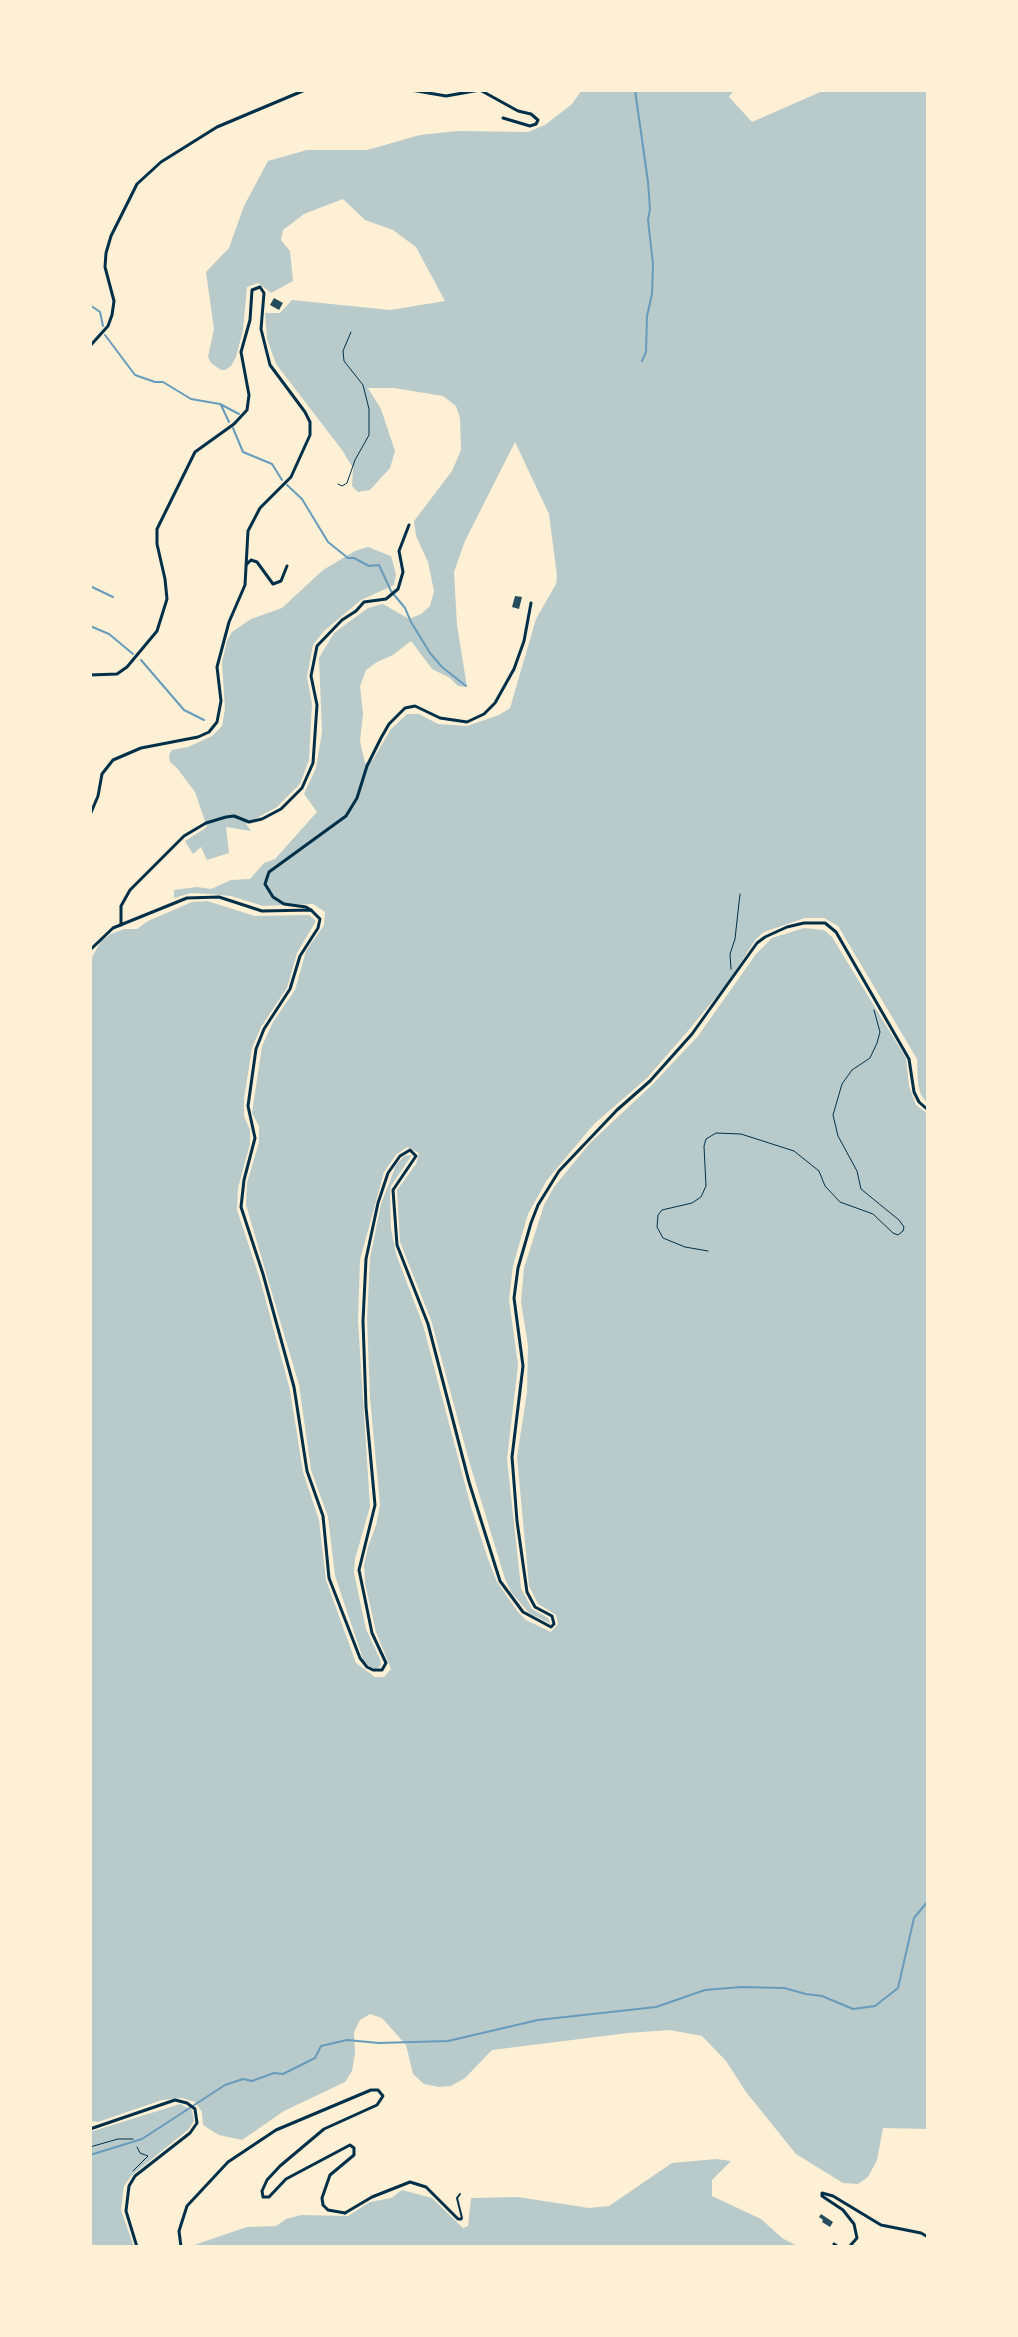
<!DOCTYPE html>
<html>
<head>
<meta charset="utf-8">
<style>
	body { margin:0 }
	#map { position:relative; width:1018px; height:2337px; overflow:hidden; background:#fdf0d5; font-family:"Golos Text",sans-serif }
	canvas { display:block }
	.frame { position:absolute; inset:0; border:92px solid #fdf0d5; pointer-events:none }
</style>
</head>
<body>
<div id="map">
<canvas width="1018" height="2337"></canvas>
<div class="frame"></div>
</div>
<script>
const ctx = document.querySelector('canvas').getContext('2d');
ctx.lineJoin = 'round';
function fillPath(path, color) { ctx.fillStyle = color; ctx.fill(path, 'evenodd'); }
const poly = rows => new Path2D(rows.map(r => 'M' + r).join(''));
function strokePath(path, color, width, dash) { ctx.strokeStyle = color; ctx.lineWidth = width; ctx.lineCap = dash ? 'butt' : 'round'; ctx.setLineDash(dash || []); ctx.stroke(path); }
const green = poly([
	[582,90,734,90,729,97,752,122,825,90,928,90,928,1104,921,1095,918,1084,917,1059,838,926,824,918,805,918,764,932,756,939,726,985,687,1032,647,1078,594,1124,547,1180,528,1214,513,1266,509,1299,518,1365,507,1459,521,1588,532,1609,548,1618,551,1624,529,1613,511,1592,505,1579,469,1461,431,1320,400,1242,397,1190,416,1164,419,1153,407,1147,396,1155,384,1172,360,1260,358,1321,370,1507,355,1559,354,1573,366,1629,380,1659,381,1666,375,1669,370,1667,363,1659,335,1576,328,1517,311,1470,299,1385,246,1205,247,1183,259,1142,259,1126,252,1113,262,1046,273,1022,295,990,306,951,324,925,325,912,313,904,263,906,231,896,210,894,191,893,174,898,174,890,197,887,211,889,231,880,250,879,264,863,275,859,317,812,304,794,316,768,322,732,319,658,334,633,368,608,383,604,409,619,421,614,430,606,434,591,428,562,416,536,414,521,452,471,461,450,460,418,456,406,443,396,394,388,368,388,381,409,395,451,390,468,370,490,358,492,352,486,353,468,342,450,276,364,267,339,265,313,280,313,292,300,390,310,445,301,416,247,393,230,365,220,343,199,304,214,283,230,281,240,290,251,293,281,271,293,258,283,247,287,243,330,236,357,231,366,225,370,221,370,211,363,208,357,214,329,206,272,229,248,244,206,268,161,307,150,367,150,420,135,457,131,528,132,545,125,572,104],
	[515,442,549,514,557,576,556,584,536,619,510,708,499,715,467,726,438,724,419,714,407,714,391,729,372,761,365,763,360,741,363,714,360,686,366,670,377,662,393,655,411,641,432,669,450,678,458,686,467,687,457,625,454,572,465,541],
	[368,547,391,556,396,574,394,585,361,600,324,631,313,645,307,677,312,704,309,760,300,784,277,807,246,824,251,831,226,827,229,853,207,860,201,847,193,854,185,841,207,827,195,792,177,768,170,762,169,755,172,750,188,747,212,736,222,726,225,709,222,662,227,641,232,632,251,619,282,608,323,570,355,551],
	[207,901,255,916,309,915,316,921,297,953,287,988,261,1027,252,1048,244,1099,244,1116,250,1130,250,1144,238,1188,237,1210,260,1279,290,1390,303,1472,319,1520,326,1580,356,1663,375,1677,384,1677,391,1669,376,1632,365,1583,364,1565,368,1547,376,1525,380,1505,370,1398,367,1319,370,1258,381,1204,396,1165,404,1156,412,1155,391,1186,390,1193,391,1228,396,1254,423,1325,471,1507,488,1559,497,1582,518,1612,526,1620,551,1632,558,1624,556,1615,538,1604,529,1586,517,1457,527,1392,528,1346,521,1302,524,1268,544,1205,554,1187,590,1143,652,1085,698,1036,756,954,772,938,804,928,824,930,832,937,906,1058,909,1086,916,1105,928,1114,928,2129,883,2128,877,2160,868,2177,858,2184,843,2183,796,2154,746,2092,726,2061,702,2036,670,2030,628,2033,492,2050,465,2078,451,2086,439,2087,424,2084,413,2074,406,2045,382,2018,370,2014,360,2020,354,2032,355,2053,352,2071,345,2082,284,2111,242,2140,219,2135,203,2125,202,2112,195,2102,182,2098,162,2100,98,2122,90,2121,90,961,101,941,111,934,124,929,137,929,148,921,192,902],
	[180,2104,192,2110,194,2121,189,2129,131,2176,124,2186,121,2210,134,2247,90,2247,90,2132],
	[716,2159,731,2161,712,2180,712,2196,761,2219,782,2238,799,2247,188,2247,247,2227,276,2226,286,2219,301,2215,348,2216,370,2202,391,2198,402,2190,432,2198,463,2228,468,2226,471,2198,518,2197,589,2208,609,2206,672,2163]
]);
const stream = poly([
	[635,90,648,182,650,209,648,220,653,264,652,294,647,316,646,352,642,361],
	[90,305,100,312,103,326],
	[105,335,135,375,155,382,163,382,191,399,220,404,239,414],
	[221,405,229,422],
	[233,428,243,452,272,464,282,480],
	[287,485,302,499,328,542,348,558,354,558,369,566,379,565,391,591,405,608,411,622,430,653,442,667,466,686],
	[90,586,113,597],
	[90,626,109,634,133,654],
	[141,660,184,710,204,720],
	[90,2155,142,2139,225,2085,243,2079,252,2081,274,2073,283,2074,315,2058,321,2046,347,2040,379,2043,448,2041,538,2020,656,2007,705,1990,741,1987,784,1988,806,1994,822,1996,853,2009,875,2006,898,1988,914,1918,928,1901]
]);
const building = poly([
	[274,298,283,303,279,310,270,305],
	[515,596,522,597,519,609,512,607],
	[821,2214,833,2222,830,2227,822,2222,823,2220,819,2217]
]);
const path = poly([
	[338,484,342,486,347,483,355,460,369,435,369,409,363,385,344,361,343,351,351,332],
	[731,969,730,954,735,939,740,894],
	[708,1251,685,1247,663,1238,657,1227,658,1215,662,1210,692,1203,701,1197,706,1186,704,1146,706,1139,716,1133,741,1134,794,1151,819,1171,825,1186,840,1202,873,1214,893,1233,898,1235,903,1231,904,1227,899,1220,861,1189,857,1171,838,1136,833,1115,842,1084,852,1070,870,1058,877,1043,880,1032,874,1010],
	[90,2147,118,2139,133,2139],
	[133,2171,148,2156,140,2153,137,2147]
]);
const pedestrian = poly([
	[460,2194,457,2198,462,2218]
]);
const minor = poly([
	[411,90,446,96,480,90,518,111,531,114,538,120,536,124,530,126,503,118],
	[247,564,251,560,257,562,273,584,281,581,287,566],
	[311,910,306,907,284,904,273,897,265,884,269,872,346,816,357,798,367,766,381,738,389,724,405,708,415,706,440,718,467,722,484,714,495,703,514,669,524,641,531,603],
	[121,925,121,906,130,890,184,836,206,823,226,817,234,816,249,822,262,819,281,809,302,788,313,763,317,705,311,676,317,646,342,620,356,611,364,602,386,599,398,589,403,572,399,551,409,525],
	[345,2213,372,2197,410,2182,426,2187,458,2219,461,2219],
	[834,2244,838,2247],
	[849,2247,857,2238,854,2224,843,2210,822,2196,822,2193,833,2196,881,2225,921,2233,928,2237]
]);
const tertiary = poly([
	[90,346,108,326,112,315,114,301,105,267,106,253,111,236,137,184,161,162,217,127,305,90],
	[90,675,117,674,127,667,157,631,167,599,165,579,157,544,157,529,195,452,234,424,247,410,249,395,241,352,250,320,252,290,260,287,264,293,261,329,270,365,305,412,310,422,310,435,291,477,260,508,248,531,245,585,229,622,217,667,221,701,217,722,209,732,198,737,141,748,113,760,102,774,98,796,90,815],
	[90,950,113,928,187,898,219,897,262,911,311,910,320,919,318,928,300,956,290,989,264,1029,256,1049,248,1106,255,1138,244,1180,241,1207,263,1274,294,1387,307,1471,323,1516,329,1578,360,1658,367,1667,373,1670,382,1670,386,1663,372,1633,359,1570,375,1505,366,1407,363,1321,366,1259,378,1203,388,1173,400,1156,410,1150,416,1156,393,1190,397,1245,428,1324,469,1482,500,1581,523,1612,551,1627,554,1624,552,1616,535,1607,527,1592,517,1521,512,1457,523,1366,514,1298,518,1268,531,1223,538,1205,559,1171,617,1110,650,1081,692,1034,757,943,765,937,787,927,804,923,825,923,836,932,909,1059,914,1092,919,1102,928,1110],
	[90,2129,175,2100,187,2103,195,2109,197,2123,190,2133,135,2176,129,2186,126,2211,137,2247],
	[181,2247,179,2231,187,2206,228,2162,276,2130,371,2090,378,2090,383,2096,377,2105,324,2129,280,2166,267,2180,262,2191,263,2197,269,2197,286,2179,350,2145,354,2148,354,2155,330,2175,322,2198,323,2205,328,2210,345,2213]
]);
fillPath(green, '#b9caca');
strokePath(stream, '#669bbc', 2);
fillPath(building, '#264d5e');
strokePath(path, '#003049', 1);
strokePath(pedestrian, '#003049', 2);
strokePath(minor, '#003049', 3);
strokePath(tertiary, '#003049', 3);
</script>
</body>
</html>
